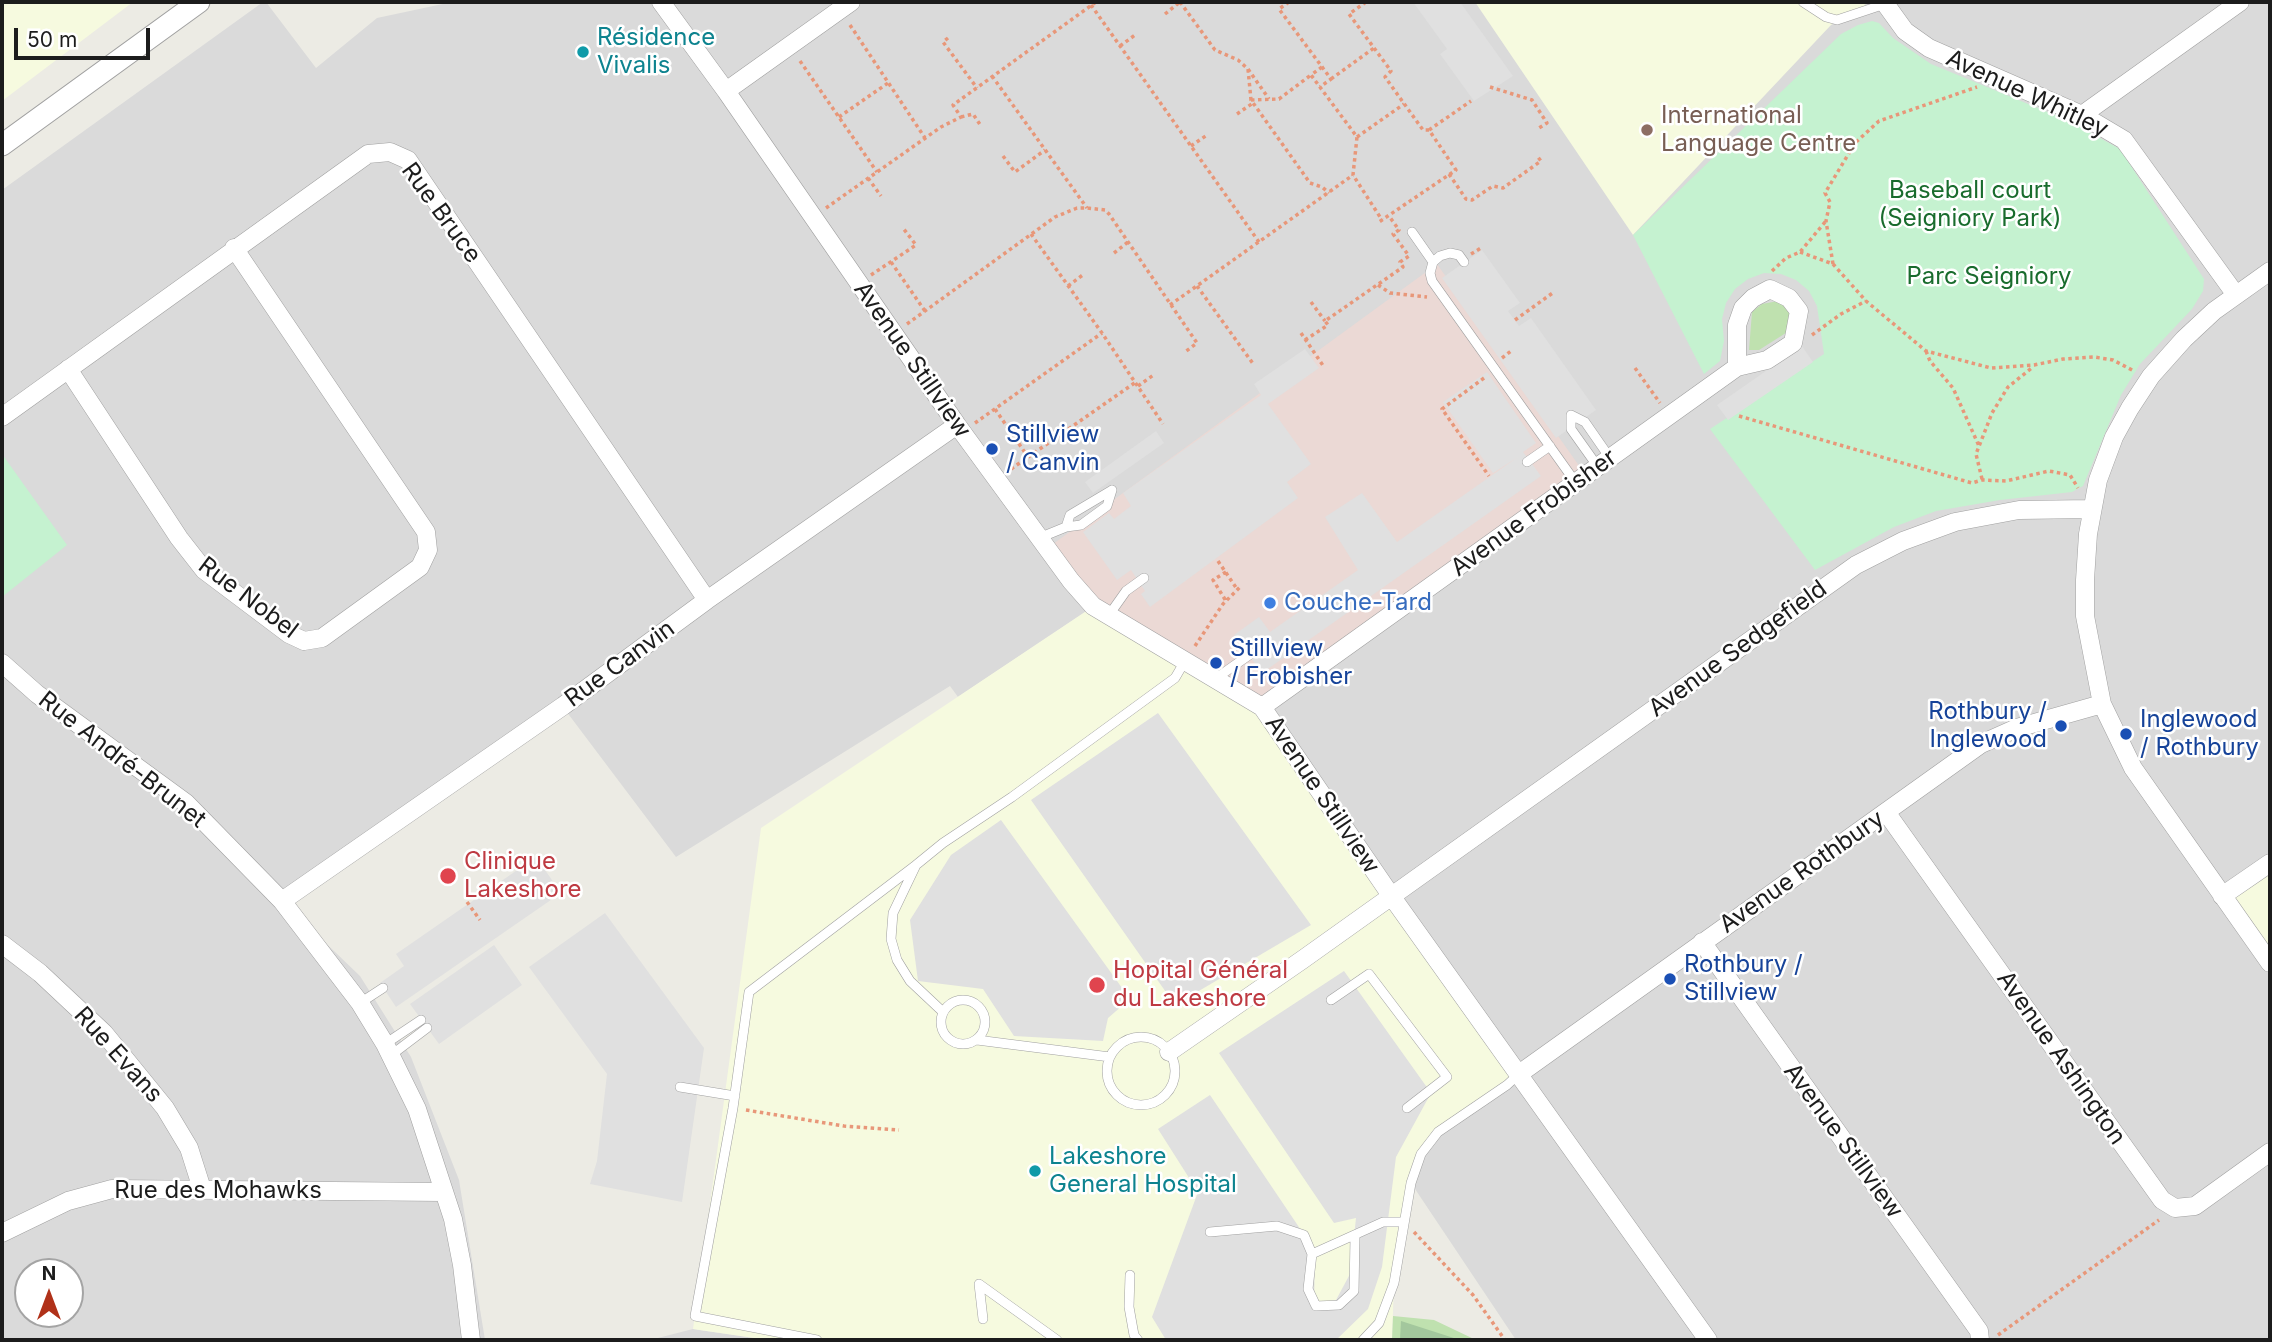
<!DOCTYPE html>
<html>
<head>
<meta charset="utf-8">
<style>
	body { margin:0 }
	#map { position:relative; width:2272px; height:1342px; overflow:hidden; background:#ecebe4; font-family:Inter,sans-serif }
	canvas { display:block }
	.frame { position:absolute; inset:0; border:4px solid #1c1c1c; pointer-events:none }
	.north { position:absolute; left:14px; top:1258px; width:70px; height:70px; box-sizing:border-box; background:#fff; border:2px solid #a4a4a4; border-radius:50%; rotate:0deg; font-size:19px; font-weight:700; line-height:28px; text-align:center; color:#1c1c1c }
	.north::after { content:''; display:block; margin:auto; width:24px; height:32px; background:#b03119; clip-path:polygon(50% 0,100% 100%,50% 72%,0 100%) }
	.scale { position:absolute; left:14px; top:28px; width:136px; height:32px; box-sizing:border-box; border:4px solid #1c1c1c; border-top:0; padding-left:9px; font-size:21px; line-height:24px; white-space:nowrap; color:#1c1c1c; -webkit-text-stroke:5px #fff; paint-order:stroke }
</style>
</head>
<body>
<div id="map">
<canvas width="2272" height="1342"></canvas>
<div class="frame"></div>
<div class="north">N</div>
<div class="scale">50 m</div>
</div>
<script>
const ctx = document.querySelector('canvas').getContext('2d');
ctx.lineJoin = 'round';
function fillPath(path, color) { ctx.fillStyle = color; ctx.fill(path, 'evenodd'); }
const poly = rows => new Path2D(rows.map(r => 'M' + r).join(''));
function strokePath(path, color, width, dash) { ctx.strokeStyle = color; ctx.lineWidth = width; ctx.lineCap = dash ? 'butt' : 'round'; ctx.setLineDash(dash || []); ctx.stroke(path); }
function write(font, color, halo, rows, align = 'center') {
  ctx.font = font + ' Inter,sans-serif'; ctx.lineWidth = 5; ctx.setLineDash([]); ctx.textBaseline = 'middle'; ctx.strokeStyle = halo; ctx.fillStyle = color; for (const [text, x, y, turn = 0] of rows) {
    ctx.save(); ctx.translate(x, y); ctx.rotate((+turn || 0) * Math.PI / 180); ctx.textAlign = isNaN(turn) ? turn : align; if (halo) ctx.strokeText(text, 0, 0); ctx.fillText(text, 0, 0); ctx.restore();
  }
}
const residential = poly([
	[263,2,266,2,316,68,377,18,452,2,2270,2,2270,1340,1516,1340,1411,1183,1088,610,958,697,950,686,676,857,563,707,283,902,360,976,411,1057,459,1180,485,1340,2,1340,2,190],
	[28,1272,70,1272,70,1314,28,1314],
	[693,1329,768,1340,650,1340]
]);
const commercial = poly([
	[1437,264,1582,470,1262,707,1093,606,1053,544]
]);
const education = poly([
	[2,2,133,2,2,101],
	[1475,2,1861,2,1866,5,1831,25,1633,235],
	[1088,610,1262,707,1519,1074,1438,1132,1411,1182,1394,1283,1392,1340,768,1340,693,1329,761,828],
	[2270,864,2270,963,2223,896]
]);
const grass = poly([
	[1778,301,1791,313,1789,331,1759,350,1749,350,1752,312,1762,304],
	[1393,1316,1434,1320,1476,1340,1392,1340]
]);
const forest = poly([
	[1401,1321,1460,1340,1400,1340]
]);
const park = poly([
	[1872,21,1879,23,1893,38,1931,64,2067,120,2120,149,2204,279,2203,291,2192,309,2140,364,2121,395,2083,486,2072,492,2000,500,1936,511,1894,527,1815,570,1710,429,1824,354,1817,306,1809,291,1796,280,1781,274,1764,273,1748,279,1735,289,1726,303,1722,319,1724,341,1720,361,1704,374,1633,235,1841,34,1858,25],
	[2,454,67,545,2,597]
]);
const parking = poly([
	[1413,2,1460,2,1513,76,1474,101,1440,54,1447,49],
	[1482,250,1520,303,1508,311,1519,326,1531,318,1596,410,1556,438,1442,278],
	[1802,346,1813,362,1728,420,1717,405],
	[1305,349,1319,368,1268,404,1311,464,1287,482,1298,498,1150,607,1141,594,1145,591,1131,570,1117,580,1083,532,1109,513,1114,519,1131,506,1123,493,1261,395,1254,384],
	[1487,372,1536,443,1523,452,1541,476,1262,673,1234,635,1259,617,1270,632,1358,570,1325,517,1362,493,1397,542,1518,457,1493,473,1443,402],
	[1156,431,1164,443,1093,493,1085,482],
	[1158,713,1311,925,1175,1005,1031,800],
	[1001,820,1130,999,1108,1018,1103,1041,1014,1036,983,989,918,981,910,920,951,855],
	[536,857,561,893,396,1007,380,983,404,966,396,954],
	[605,913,704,1048,682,1202,590,1184,597,1161,607,1074,529,967],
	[494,945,522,985,439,1044,410,1004],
	[1344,971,1431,1093,1396,1157,1382,1267,1368,1309,1336,1340,1166,1340,1152,1317,1198,1192,1158,1129,1210,1095,1315,1251,1314,1308,1336,1300,1350,1274,1356,1218,1334,1223,1219,1053]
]);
const path = poly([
	[1180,2,1215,50,1238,60,1248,69,1269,99],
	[1289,2,1279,9,1331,79,1320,87],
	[1366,2,1349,14,1391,71,1385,77,1423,130,1429,130,1456,170,1379,222],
	[1091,5,1259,242],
	[1165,14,1180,2],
	[850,25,925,138],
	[948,38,943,42,977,88],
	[1120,46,1135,35],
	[800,61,877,172],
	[1322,67,1311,75,1357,137,1353,175,1382,220],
	[1248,69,1251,100,1310,183,1322,187,1329,193],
	[992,76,1087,208],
	[1331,79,1374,48],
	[1490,87,1532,100,1547,123,1539,128],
	[1251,100,1279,99,1311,75],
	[1237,114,1253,103],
	[839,117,888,83],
	[961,117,973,114,981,126],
	[1429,130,1471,101],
	[1357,137,1404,104],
	[1191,146,1207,135],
	[1003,156,1015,172,1045,150],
	[1449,174,1466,199,1472,200,1493,186,1503,188,1541,161,1537,156],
	[868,178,881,196],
	[826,208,941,127,961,117,953,105,1096,2],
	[1031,234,1102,333,1163,424],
	[1800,252,1833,264,1866,301,1926,351,1991,368,2034,365,2063,359,2094,357,2113,360,2134,371],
	[1114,253,1128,242],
	[1471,254,1481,248],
	[891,262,925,311],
	[1833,264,1826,221,1830,202,1825,193,1855,143,1879,121,1977,87],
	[1772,271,1786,258,1800,252,1826,221],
	[871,275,916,245,903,228],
	[1378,285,1390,293,1427,297],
	[1068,286,1084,274],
	[1197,286,1254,365],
	[1311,302,1325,321],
	[1170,305,1353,175],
	[1515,320,1554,292],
	[907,324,1055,217,1077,208,1087,208,1105,210,1109,214,1197,343,1185,352],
	[1301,333,1324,367],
	[1812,335,1841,314,1866,301],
	[1305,340,1328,325,1325,321,1403,267,1400,262,1409,256,1393,234,1399,230,1389,216],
	[1926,351,1930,361,1953,388,1979,446],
	[1502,358,1511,351],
	[1635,368,1660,403],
	[1484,378,1442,409,1489,476],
	[1138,386,1155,374],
	[995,409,1028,457],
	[1739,416,1972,483,1982,480,2006,481,2049,471,2070,475,2078,488],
	[975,423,1102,333],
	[1011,469,1136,382],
	[1982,479,1976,454,1992,413,2008,387,2033,367],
	[1218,561,1237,589],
	[1226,572,1213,580,1226,601],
	[1195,646,1223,604,1240,587],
	[467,902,480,920],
	[746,1110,844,1126,899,1130],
	[1414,1232,1473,1295,1505,1340],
	[1998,1335,2159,1220]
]);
const service = poly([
	[1803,2,1826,17,1837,20,1885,4],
	[1412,232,1433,262],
	[1464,262,1459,255,1450,253,1440,256,1433,262,1430,273,1432,281,1576,483],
	[1527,462,1550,446],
	[1598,467,1571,429,1571,415,1585,422,1610,458],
	[1066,527,1070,515,1112,490],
	[1039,538,1066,527,1081,525,1107,506,1112,490],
	[1109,615,1126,591,1144,578],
	[1215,679,1252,653],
	[1331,1000,1369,974,1447,1077,1407,1108],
	'941 1022a22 22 0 1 1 44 0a22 22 0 1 1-44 0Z',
	[360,1003,383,988],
	[943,1012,910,981,897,960,891,939,893,913,916,865,943,843,1012,797,1175,678,1185,661],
	'1107 1071a34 34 0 1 1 68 0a34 34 0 1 1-68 0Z',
	[977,1040,1110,1057],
	[385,1044,421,1020],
	[390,1056,427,1028],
	[680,1087,735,1096],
	[1210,1232,1277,1226,1304,1235,1312,1254],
	[1355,1237,1354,1291,1339,1305,1316,1306,1308,1289,1312,1254,1383,1222,1404,1222],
	[1130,1275,1129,1307,1134,1335,1138,1340],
	[983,1319,979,1284,1057,1340],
	[817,1340,695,1316,733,1108,749,992,916,865],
	[1363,1340,1379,1323,1394,1283,1411,1183,1421,1154,1438,1132,1507,1085,1519,1074]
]);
const minor = poly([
	[661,2,726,91,957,425,1071,581,1093,606,1262,707,1392,897,1708,1340],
	[1884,2,1905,31,1929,48,2082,115,2124,140,2236,295],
	[726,91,851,2],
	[2082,115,2240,2],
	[2270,271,2214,311,2184,339,2151,376,2130,408,2114,437,2098,480,2088,534,2085,580,2085,616,2102,704,2133,768,2270,963],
	[68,369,179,538,204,570,289,634,304,641,322,638,420,567,428,550,426,532,234,248],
	[2,417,368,154,390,152,408,160,707,600],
	[2,663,37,694,186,803,282,901,360,1003,385,1044,417,1109,453,1219,462,1265,471,1340],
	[1262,707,1737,367,1767,360,1793,343,1799,311,1789,298,1770,289,1753,298,1743,308,1737,325,1737,367],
	[1886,812,2162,1200,2175,1208,2195,1206,2270,1152],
	[2222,896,2270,863],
	[282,901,563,706,707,600,957,425],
	[1702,942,1979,1331,1980,1340],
	[2,944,40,973,104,1033,165,1108,189,1148,202,1189],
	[1169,1052,1302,960,1856,565,1903,541,1955,522,2019,510,2091,509],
	[1519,1074,1981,744,2017,728,2102,704],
	[2,1233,68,1201,112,1189,443,1192]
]);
const tertiary = poly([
	[2,145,199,2]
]);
const markers = [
	[583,52,7,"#0f9aa8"],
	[1647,130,7,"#8d6e63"],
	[992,449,7,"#1a4fb4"],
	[1270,603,7,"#3f7fe0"],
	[1216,663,7,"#1a4fb4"],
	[2061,726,7,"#1a4fb4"],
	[2126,734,7,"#1a4fb4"],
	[448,876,9,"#e0444e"],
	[1670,979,7,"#1a4fb4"],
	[1097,985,9,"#e0444e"],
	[1035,1171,7,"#0f9aa8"]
];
const cultureNames = [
	["Résidence",597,38],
	["Vivalis",597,66],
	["Lakeshore",1049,1157],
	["General Hospital",1049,1185]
];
const streetNames = [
	["Avenue Whitley",2027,94,25],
	["Rue Bruce",441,213,54],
	["Avenue Stillview",912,360,55],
	["Avenue Frobisher",1534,513,-36],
	["Rue Nobel",248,598,37],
	["Avenue Sedgefield",1738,649,-36],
	["Rue Canvin",620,664,-36],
	["Rue André-Brunet",122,760,38],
	["Avenue Stillview",1322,795,56],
	["Avenue Rothbury",1802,872,-35],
	["Rue Evans",118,1055,48],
	["Avenue Ashington",2061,1058,55],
	["Avenue Stillview",1843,1141,54],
	["Rue des Mohawks",218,1191]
];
const educationNames = [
	["International",1661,116],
	["Language Centre",1661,144]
];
const parkNames = [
	["Baseball court",1970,191],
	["(Seigniory Park)",1970,219],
	["Parc Seigniory",1989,277]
];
const transitNames = [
	["Stillview",1006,435],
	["/ Canvin",1006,463],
	["Stillview",1230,649],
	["/ Frobisher",1230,677],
	["Rothbury /",2047,712,"right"],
	["Inglewood",2047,740,"right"],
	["Inglewood",2140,720],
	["/ Rothbury",2140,748],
	["Rothbury /",1684,965],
	["Stillview",1684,993]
];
const shopNames = [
	["Couche-Tard",1284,603]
];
const healthNames = [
	["Clinique",464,862],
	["Lakeshore",464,890],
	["Hopital Général",1113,971],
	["du Lakeshore",1113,999]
];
fillPath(residential, '#dadada');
fillPath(commercial, '#ebd9d5');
fillPath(education, '#f6fadf');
fillPath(grass, '#bfe1af');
fillPath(forest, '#a3c79d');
fillPath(park, '#c5f2d0');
fillPath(parking, '#e0e0e0');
strokePath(service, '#a0a0a0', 10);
strokePath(minor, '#a0a0a0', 19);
strokePath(tertiary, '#a0a0a0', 23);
strokePath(path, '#e89779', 3.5, [3.5, 3.5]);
strokePath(service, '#fff', 9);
strokePath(minor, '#fff', 18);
strokePath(tertiary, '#fff', 21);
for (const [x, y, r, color] of markers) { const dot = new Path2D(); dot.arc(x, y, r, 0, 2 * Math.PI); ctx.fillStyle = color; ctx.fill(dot); strokePath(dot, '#fff', 2.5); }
write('24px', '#0d838f', '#fff', cultureNames, 'left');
write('24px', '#1c1c1c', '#fff', streetNames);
write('24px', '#785e54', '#fff', educationNames, 'left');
write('24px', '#196c2d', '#fff', parkNames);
write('24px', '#164399', '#fff', transitNames, 'left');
write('24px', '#366cbe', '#fff', shopNames, 'left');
write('24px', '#be3a42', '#fff', healthNames, 'left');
</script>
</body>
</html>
